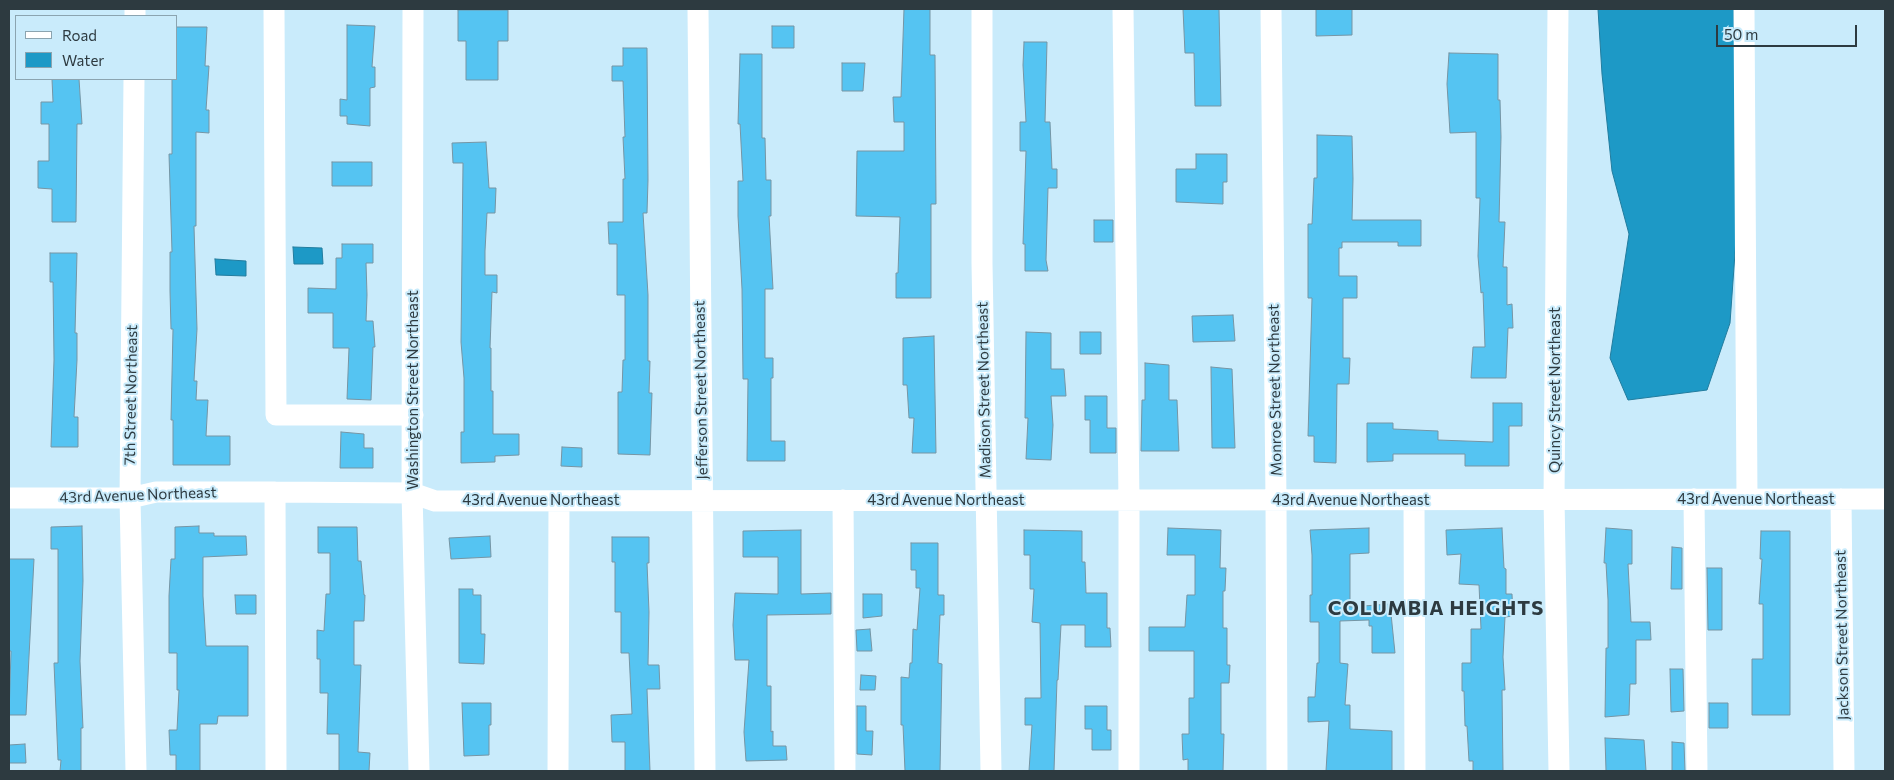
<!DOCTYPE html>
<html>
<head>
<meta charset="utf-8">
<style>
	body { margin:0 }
	#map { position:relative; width:1894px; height:780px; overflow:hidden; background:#c9ebfb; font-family:Commissioner,sans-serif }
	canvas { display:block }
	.frame { position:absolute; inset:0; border:10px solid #2d3a40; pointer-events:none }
	.legend { position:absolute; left:15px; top:15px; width:162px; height:65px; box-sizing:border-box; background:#c9ebfb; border:1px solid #8ba4b0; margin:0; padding:6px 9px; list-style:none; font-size:15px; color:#2d3a40 }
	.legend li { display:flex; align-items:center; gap:10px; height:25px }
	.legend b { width:25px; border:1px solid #8ba4b0 }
	.scale { position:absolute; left:1716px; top:25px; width:141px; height:22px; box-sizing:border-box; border:2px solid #2d3a40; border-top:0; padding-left:6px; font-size:15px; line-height:18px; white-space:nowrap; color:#2d3a40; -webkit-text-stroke:4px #c9ebfb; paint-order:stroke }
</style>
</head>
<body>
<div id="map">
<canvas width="1894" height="780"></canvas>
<div class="frame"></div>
<ul class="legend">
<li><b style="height:6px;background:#fff"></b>Road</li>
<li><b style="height:14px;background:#1d99c6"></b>Water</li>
</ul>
<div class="scale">50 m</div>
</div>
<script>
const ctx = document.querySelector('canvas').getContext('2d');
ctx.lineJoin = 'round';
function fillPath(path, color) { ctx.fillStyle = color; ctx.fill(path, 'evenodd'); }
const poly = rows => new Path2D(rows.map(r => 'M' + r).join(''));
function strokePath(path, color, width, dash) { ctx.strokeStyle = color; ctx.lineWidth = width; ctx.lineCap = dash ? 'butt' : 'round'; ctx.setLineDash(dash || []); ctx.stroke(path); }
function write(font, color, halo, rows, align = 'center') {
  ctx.font = font + ' Commissioner,sans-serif'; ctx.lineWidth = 4; ctx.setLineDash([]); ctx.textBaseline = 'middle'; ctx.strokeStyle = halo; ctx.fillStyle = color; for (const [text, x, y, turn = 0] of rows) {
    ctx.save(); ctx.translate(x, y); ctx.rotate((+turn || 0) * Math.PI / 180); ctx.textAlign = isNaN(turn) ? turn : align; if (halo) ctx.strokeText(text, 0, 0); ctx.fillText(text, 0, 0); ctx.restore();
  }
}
const water = poly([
	[1598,9,1734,9,1737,225,1730,323,1707,390,1628,400,1610,358,1629,234,1612,171,1602,74,1598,9],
	[293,247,322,248,323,264,294,264,293,247],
	[215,259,246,261,246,276,216,275,215,259]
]);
const building = poly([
	[904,9,930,9,930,55,935,55,936,204,931,204,931,298,896,298,896,273,898,273,900,217,856,216,857,151,904,151,904,122,894,122,893,97,901,97,904,9],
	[1183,9,1219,9,1221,106,1195,106,1194,53,1185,53,1183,9],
	[1316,9,1352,9,1352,35,1316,36,1316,9],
	[458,10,508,10,508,41,498,41,498,80,466,80,466,41,458,41,458,10],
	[347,25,375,26,372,67,375,67,375,87,370,88,370,126,347,124,347,116,340,116,340,99,347,100,347,25],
	[772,26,794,26,794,48,772,48,772,26],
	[176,27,207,27,205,66,209,66,206,110,209,110,209,133,196,132,196,226,194,226,197,329,194,381,197,381,196,400,208,400,206,436,230,436,230,465,173,465,173,420,171,420,173,329,171,329,170,291,170,252,172,252,169,154,172,154,172,79,176,79,176,27],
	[1024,42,1047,42,1045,122,1050,122,1052,169,1057,169,1057,188,1048,188,1046,260,1048,271,1025,271,1025,244,1023,244,1026,151,1020,151,1020,122,1026,122,1023,65,1024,42],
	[623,48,647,48,648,180,647,213,643,213,648,295,648,361,650,361,649,393,652,393,650,455,618,454,618,392,622,392,623,360,625,360,625,295,617,295,617,244,609,244,608,222,623,222,623,179,625,179,623,137,625,137,623,81,612,81,612,66,623,66,623,48],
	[1449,53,1498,54,1498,100,1500,100,1501,137,1499,222,1505,222,1503,267,1507,267,1507,305,1512,304,1513,328,1508,328,1506,378,1471,378,1473,347,1485,347,1483,292,1481,293,1478,256,1480,198,1476,198,1476,132,1450,133,1447,84,1449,53],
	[740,54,762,54,762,138,765,138,766,180,771,180,771,216,769,216,773,289,765,289,765,358,773,358,773,378,771,378,771,441,785,441,785,461,747,461,748,379,743,379,742,289,738,216,738,181,743,181,740,124,738,124,740,54],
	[842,63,865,63,863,91,842,91,842,63],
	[52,79,79,79,82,124,77,124,76,222,52,222,52,189,38,188,38,161,49,161,49,124,41,124,41,102,53,102,52,79],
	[1317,135,1352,136,1353,179,1352,220,1421,220,1421,246,1398,246,1398,242,1342,242,1342,248,1339,248,1339,276,1357,276,1357,298,1343,298,1343,358,1350,358,1349,384,1337,384,1336,463,1314,462,1314,436,1308,436,1312,298,1308,298,1308,224,1312,224,1314,178,1317,178,1317,135],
	[486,142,489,188,496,188,495,213,487,213,485,251,485,275,497,275,497,293,492,292,490,348,491,348,491,391,493,391,493,434,519,434,519,455,495,456,495,462,461,463,461,432,464,432,464,378,461,342,463,163,453,163,452,143,486,142],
	[1196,154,1227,154,1227,182,1223,182,1223,204,1176,202,1176,169,1196,169,1196,154],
	[332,162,372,162,372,186,332,186,332,162],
	[1094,220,1113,220,1113,242,1094,242,1094,220],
	[342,244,373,244,373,263,366,263,367,295,366,321,373,321,375,347,373,347,371,400,347,399,349,348,333,348,333,313,308,313,308,288,336,289,336,258,342,258,342,244],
	[50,253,77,253,75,333,77,333,77,360,74,417,78,417,78,447,51,447,54,360,53,282,50,282,50,253],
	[1233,315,1235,341,1193,342,1192,316,1233,315],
	[1026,332,1051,333,1051,369,1064,369,1066,396,1051,396,1053,425,1051,460,1026,459,1028,418,1025,418,1026,332],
	[1080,332,1101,332,1101,354,1080,354,1080,332],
	[934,336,936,453,912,453,914,418,909,418,907,385,903,385,903,338,934,336],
	[1145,363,1169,365,1169,400,1177,400,1179,451,1141,451,1142,400,1145,400,1145,363],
	[1211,367,1232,369,1235,448,1212,448,1211,367],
	[1085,396,1107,396,1107,428,1116,428,1116,453,1090,453,1090,420,1085,420,1085,396],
	[1493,403,1522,403,1522,426,1509,426,1509,466,1465,466,1465,454,1393,454,1393,461,1367,462,1367,423,1393,423,1393,429,1438,431,1438,440,1493,442,1493,403],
	[341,432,364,434,364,448,373,448,373,468,340,468,341,432],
	[562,447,582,448,582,467,561,466,562,447],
	[82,526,83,581,80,661,83,728,81,728,81,771,60,771,61,760,58,760,54,663,58,663,58,549,51,549,51,527,82,526],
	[199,526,199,533,214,533,214,536,246,536,247,555,203,557,203,596,206,646,248,646,248,716,218,716,217,724,200,724,200,771,176,771,176,755,170,755,169,730,177,730,179,690,177,690,177,653,169,653,169,596,171,559,175,559,175,527,199,526],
	[318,527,357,527,358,561,361,561,364,595,365,595,364,621,354,621,354,665,361,665,358,752,370,753,369,771,339,771,339,734,327,734,328,693,320,693,320,659,317,659,317,630,324,631,326,594,330,594,330,553,318,553,318,527],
	[1168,528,1221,530,1220,568,1226,568,1225,591,1223,591,1223,628,1227,628,1227,665,1230,665,1229,683,1221,683,1221,734,1224,734,1223,771,1188,771,1188,759,1183,760,1182,734,1189,734,1189,698,1194,698,1194,651,1149,651,1149,627,1185,627,1187,595,1195,595,1195,555,1167,555,1168,528],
	[1369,528,1369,553,1350,554,1350,607,1390,604,1395,653,1372,653,1372,626,1369,626,1369,620,1340,621,1340,663,1348,664,1345,705,1350,705,1350,729,1392,731,1392,771,1326,771,1329,721,1308,722,1308,697,1315,697,1317,663,1319,663,1319,622,1310,622,1310,595,1312,595,1312,555,1310,530,1369,528],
	[1502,528,1504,568,1506,569,1506,594,1512,594,1513,616,1505,617,1503,657,1505,690,1502,690,1503,771,1473,771,1473,761,1469,761,1467,726,1465,726,1464,691,1462,691,1462,663,1471,663,1471,629,1481,629,1479,585,1459,584,1461,554,1447,555,1446,530,1502,528],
	[1606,528,1632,530,1632,564,1628,564,1631,622,1650,622,1651,640,1636,640,1636,684,1630,684,1629,715,1605,717,1606,648,1608,648,1608,600,1606,563,1604,563,1606,528],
	[801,530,801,594,831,593,831,614,767,615,767,686,771,686,771,732,773,731,773,746,786,746,787,760,746,761,744,732,749,660,735,660,733,625,735,593,778,594,778,557,743,557,743,531,801,530],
	[1024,530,1082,531,1082,562,1085,562,1086,593,1107,593,1107,628,1110,628,1111,647,1085,647,1085,625,1061,625,1058,680,1057,680,1054,771,1029,771,1032,725,1025,725,1025,698,1041,698,1040,623,1032,622,1034,589,1030,589,1030,555,1024,555,1024,530],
	[1761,531,1790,531,1790,715,1752,715,1752,659,1763,659,1763,604,1759,604,1762,559,1760,559,1761,531],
	[490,536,491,557,451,559,449,538,490,536],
	[612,537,649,537,649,563,647,563,649,612,648,665,659,665,660,689,647,689,650,771,625,771,625,742,612,742,611,715,632,714,629,653,621,653,621,612,615,612,615,562,612,562,612,537],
	[911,543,938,543,938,595,944,595,944,615,940,615,938,663,942,664,940,771,905,771,903,725,901,725,901,677,909,678,910,663,912,663,913,629,917,630,920,588,916,588,916,570,911,570,911,543],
	[1672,547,1682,548,1682,589,1671,589,1672,547],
	[9,559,34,559,26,715,9,715,11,651,9,651,9,559],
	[1707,568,1722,568,1722,630,1708,630,1707,568],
	[459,589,473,589,473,595,481,595,481,634,485,634,484,664,459,663,459,589],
	[863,594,882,594,882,616,863,618,863,594],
	[235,595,256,595,256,614,236,614,235,595],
	[870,629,872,651,857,651,856,630,870,629],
	[1670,669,1683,669,1684,711,1671,712,1670,669],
	[861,675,876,676,875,690,860,690,861,675],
	[462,703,491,703,491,725,489,725,489,755,464,756,462,703],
	[1709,703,1728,703,1728,728,1709,728,1709,703],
	[857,706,866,706,866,731,873,731,872,755,857,754,857,706],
	[1085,706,1107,706,1107,730,1111,730,1111,750,1092,750,1092,729,1085,729,1085,706],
	[1605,738,1644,740,1646,771,1606,771,1605,738],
	[1672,742,1684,743,1685,771,1672,771,1672,742],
	[25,744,26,763,9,763,9,745,25,744]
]);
const minor = poly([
	[274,9,276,415,413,415],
	[413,9,412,493,419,771],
	[698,9,705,771],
	[982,9,982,263,991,771],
	[1123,9,1129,500,1129,771],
	[1271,9,1276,500,1277,771],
	[1558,9,1554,499,1559,771],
	[1744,9,1747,499],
	[135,16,135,9],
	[134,79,130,498,136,771],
	[275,492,276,771],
	[9,498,130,498,156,492,275,492,412,493,435,501,1885,499],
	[1694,499,1697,771],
	[1841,499,1844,771],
	[843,500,845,771],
	[1414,500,1415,771],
	[558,771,559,501]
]);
const streetNames = [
	["Washington Street Northeast",413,390,-90],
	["Jefferson Street Northeast",701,390,-91],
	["Madison Street Northeast",984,390,-91],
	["Monroe Street Northeast",1275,390,-91],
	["Quincy Street Northeast",1555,390,-90],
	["7th Street Northeast",131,395,-89],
	["43rd Avenue Northeast",138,495,-2],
	["43rd Avenue Northeast",1756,499],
	["43rd Avenue Northeast",541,500],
	["43rd Avenue Northeast",946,500],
	["43rd Avenue Northeast",1351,500],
	["Jackson Street Northeast",1842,635,-91]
];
const districtNames = [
	["COLUMBIA HEIGHTS",1436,608]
];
fillPath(water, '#1d99c6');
strokePath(water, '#227c9e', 1);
fillPath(building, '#55c4f2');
strokePath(building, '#7695a4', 1);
strokePath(minor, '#fff', 21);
write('15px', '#2d3a40', '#c9ebfb', streetNames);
ctx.letterSpacing = '1px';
write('bold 20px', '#2d3a40', '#c9ebfb', districtNames);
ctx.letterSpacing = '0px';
</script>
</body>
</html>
